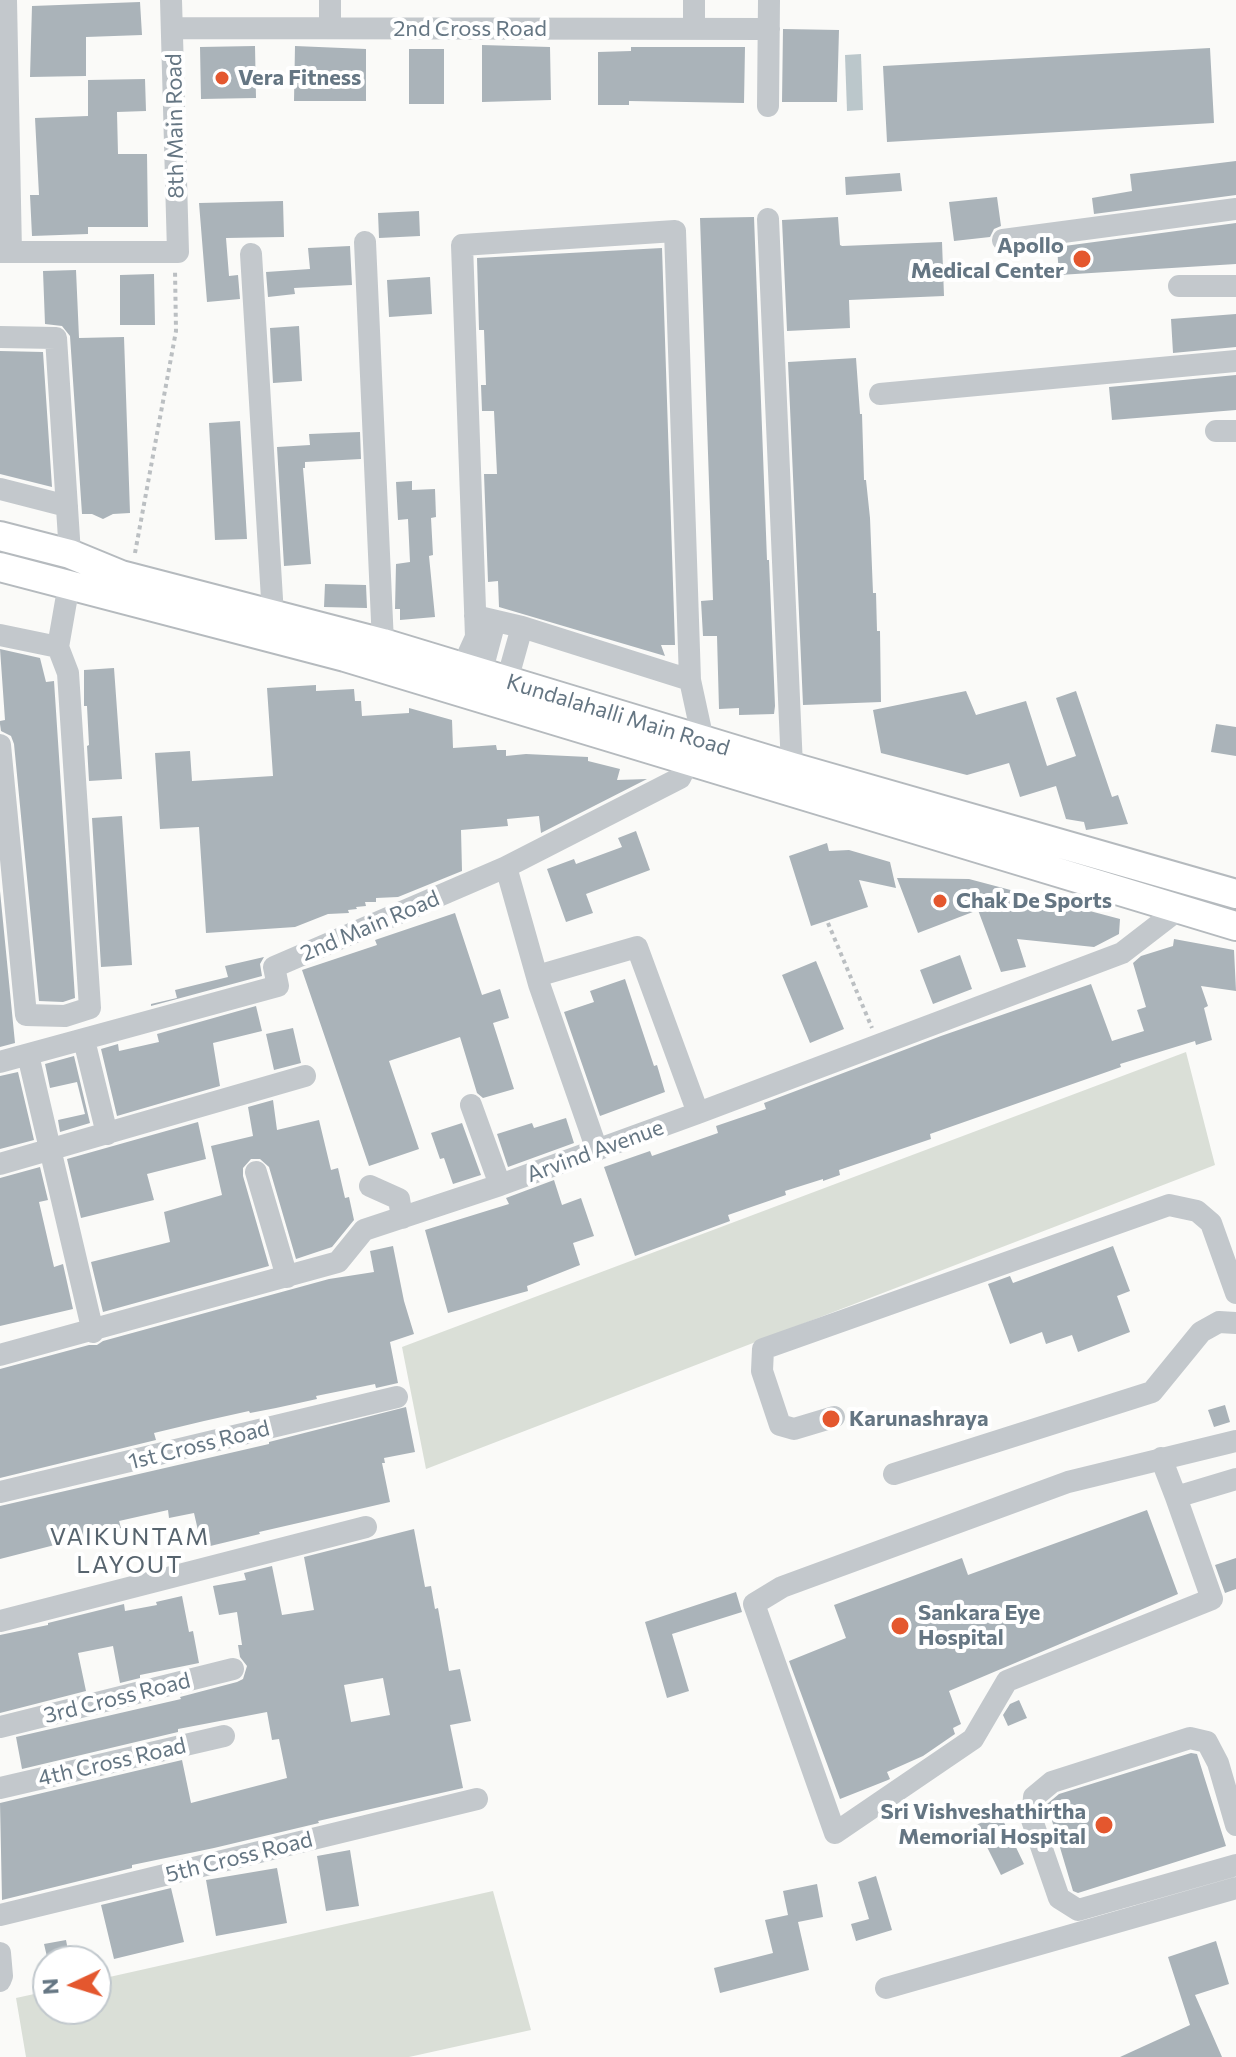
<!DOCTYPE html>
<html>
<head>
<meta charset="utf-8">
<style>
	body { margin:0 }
	#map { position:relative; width:1236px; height:2057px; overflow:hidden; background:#fafaf8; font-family:Commissioner,sans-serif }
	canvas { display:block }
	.north { position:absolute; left:32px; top:1945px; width:80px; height:80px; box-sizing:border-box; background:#fff; border:2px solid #c1c8cd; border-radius:50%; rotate:266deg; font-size:22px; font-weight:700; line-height:32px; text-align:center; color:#657683 }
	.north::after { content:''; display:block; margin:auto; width:28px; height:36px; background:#e4572e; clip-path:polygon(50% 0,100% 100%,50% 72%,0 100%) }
</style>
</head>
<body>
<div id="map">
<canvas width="1236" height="2057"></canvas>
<div class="north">N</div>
</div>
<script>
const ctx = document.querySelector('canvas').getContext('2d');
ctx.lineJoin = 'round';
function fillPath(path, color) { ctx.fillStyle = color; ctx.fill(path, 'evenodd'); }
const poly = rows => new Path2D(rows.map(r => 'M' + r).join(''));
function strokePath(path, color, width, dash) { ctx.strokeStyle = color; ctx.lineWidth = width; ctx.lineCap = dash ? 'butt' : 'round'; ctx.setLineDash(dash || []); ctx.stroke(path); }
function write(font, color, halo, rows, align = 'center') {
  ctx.font = font + ' Commissioner,sans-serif'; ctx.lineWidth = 8; ctx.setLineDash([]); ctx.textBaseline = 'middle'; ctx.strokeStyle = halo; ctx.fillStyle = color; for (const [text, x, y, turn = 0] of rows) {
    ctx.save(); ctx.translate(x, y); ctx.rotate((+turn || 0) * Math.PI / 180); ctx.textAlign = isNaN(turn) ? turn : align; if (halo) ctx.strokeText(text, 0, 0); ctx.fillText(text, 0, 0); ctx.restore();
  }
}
const green = poly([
	[1186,1052,1215,1165,426,1469,402,1347],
	[493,1891,531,2030,409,2057,26,2057,16,1998,48,1991,48,2009,96,2009,96,1980]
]);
const water = poly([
	[861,54,863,110,847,111,845,55]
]);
const building = poly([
	[140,2,142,35,86,37,86,76,30,77,32,6],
	[783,29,839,30,837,102,782,102],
	[482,45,550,47,551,100,482,102],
	[255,46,256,98,201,99,200,47],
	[295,46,366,49,366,101,294,101],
	[631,47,745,47,744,103,629,101,629,105,598,105,598,52,631,51],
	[1210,48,1214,123,887,142,883,66],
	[409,49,444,49,444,104,409,104],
	[145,79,146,111,117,112,118,154,147,154,148,227,88,227,88,234,32,236,30,195,39,195,35,118,88,116,88,80],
	[1236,161,1236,195,1094,214,1092,198,1132,191,1130,174],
	[900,173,902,191,846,195,845,177],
	[997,197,1001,226,994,229,990,237,954,241,949,202],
	[283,201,284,237,226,238,229,276,238,275,240,299,207,302,199,203],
	[419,211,420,236,379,238,378,213],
	[754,217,767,560,769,560,775,706,774,714,739,715,739,708,719,709,717,636,703,636,701,601,713,600,700,218],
	[838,217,840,245,842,246,942,242,944,296,849,300,850,328,787,331,782,220],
	[1236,223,1236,264,1059,275,1057,247],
	[350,246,352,285,294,288,295,294,268,297,266,272,310,269,308,248],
	[662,248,675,645,661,645,665,656,499,607,498,581,488,582,484,474,497,474,494,411,482,411,481,385,486,385,484,330,479,330,477,258],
	[76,270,79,338,124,337,130,513,113,514,103,519,92,514,82,514,70,336,62,326,45,324,43,271],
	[154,274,155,325,120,325,120,275],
	[430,277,432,314,389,317,387,280],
	[1236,314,1236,347,1173,353,1171,319],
	[299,326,302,381,273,383,270,328],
	[0,351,43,352,52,487,0,474],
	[856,358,860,414,862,414,864,480,866,480,870,518,873,593,876,593,877,631,880,631,881,702,803,705,788,362],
	[1236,375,1236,410,1112,420,1109,387],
	[240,421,247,539,215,540,209,423],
	[360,432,361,459,305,462,305,468,303,468,311,564,284,566,277,447,310,445,309,434],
	[412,481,412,490,435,489,436,517,431,518,433,555,429,556,435,617,400,620,400,609,395,609,396,564,410,562,408,519,398,520,396,482],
	[325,584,366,585,367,608,324,607],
	[0,649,40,658,46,682,54,681,75,998,63,1002,39,1001,14,744,11,736,1,731,0,724,0,721,5,720],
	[114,668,122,779,89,781,87,746,89,745,87,706,84,706,84,670],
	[316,685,316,691,354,689,355,701,361,701,362,716,409,713,409,708,452,720,453,748,496,745,497,750,506,750,506,756,526,754,588,757,588,761,620,769,617,780,647,779,541,833,539,816,507,819,508,826,461,830,462,871,398,897,376,898,376,902,365,902,366,906,356,907,357,909,348,910,349,913,328,914,295,927,206,933,199,827,160,829,155,753,190,751,192,781,273,776,267,688],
	[966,691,976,715,1026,701,1047,766,1076,756,1056,698,1076,691,1112,797,1118,795,1128,824,1086,830,1084,822,1066,819,1056,786,1020,797,1009,763,967,775,881,753,873,710],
	[1216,724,1236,727,1236,756,1211,752],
	[122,816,132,965,101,967,92,818],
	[636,831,650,870,586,894,593,913,566,922,547,869,574,859,576,864,622,847,618,838],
	[827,843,829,851,849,850,890,862,896,888,859,880,868,907,811,926,789,856],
	[897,878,969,879,1120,919,1119,934,1094,947,1017,939,1026,967,1001,972,978,910,918,933],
	[0,891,15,1043,0,1047],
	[455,913,482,995,500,989,509,1018,493,1023,514,1089,483,1098,477,1093,460,1037,389,1061,419,1149,369,1166,302,970,377,945,375,940],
	[1174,939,1234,950,1236,991,1201,986,1208,1006,1204,1008,1212,1040,1196,1045,1195,1041,1120,1064,1121,1067,930,1134,931,1139,839,1170,840,1175,823,1181,823,1179,785,1191,786,1195,728,1215,730,1221,635,1256,604,1167,650,1151,652,1156,718,1133,716,1126,766,1109,764,1103,941,1036,1091,984,1112,1041,1144,1031,1137,1010,1146,1007,1133,963,1141,956,1173,946],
	[960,955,972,989,933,1004,920,970],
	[264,957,260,964,262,976,151,1006,151,1004,177,998,175,990,228,977,225,966],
	[816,961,844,1029,810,1043,782,975],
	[625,979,654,1066,657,1065,665,1092,600,1116,564,1012,594,1002,590,991],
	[256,1006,262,1031,213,1043,220,1086,117,1116,101,1049,118,1044,119,1051,159,1042,157,1034],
	[293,1028,301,1063,274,1070,266,1034],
	[74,1056,90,1123,60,1132,58,1120,85,1114,77,1082,50,1088,45,1064],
	[18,1072,34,1140,0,1149,0,1076],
	[273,1100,277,1130,319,1120,331,1170,338,1168,345,1198,349,1197,354,1220,332,1247,296,1259,269,1167,260,1159,251,1159,243,1168,243,1176,269,1266,103,1312,91,1262,170,1242,164,1212,222,1195,211,1146,253,1136,248,1107],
	[566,1118,574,1143,508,1167,497,1134,532,1123,534,1128],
	[198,1122,206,1159,147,1174,154,1200,81,1218,67,1159],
	[462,1123,481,1175,453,1184,444,1158,440,1159,431,1133],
	[40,1167,48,1200,39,1202,54,1267,63,1264,73,1309,0,1326,0,1178],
	[554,1180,562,1205,581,1198,594,1236,573,1243,580,1265,527,1286,528,1291,448,1313,425,1230,509,1204,506,1198],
	[393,1246,404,1301,414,1334,390,1342,398,1383,376,1388,375,1384,316,1396,317,1399,276,1408,250,1413,249,1411,204,1421,154,1433,156,1440,0,1478,0,1369,89,1345,97,1345,103,1341,329,1279,374,1272,370,1251],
	[1113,1246,1130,1291,1117,1296,1130,1332,1078,1352,1072,1335,1046,1344,1042,1332,1010,1344,988,1284,1010,1276,1013,1283],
	[1225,1405,1230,1422,1214,1427,1208,1410],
	[406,1407,415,1452,384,1458,385,1463,382,1463,390,1502,259,1532,260,1534,202,1548,194,1513,169,1518,168,1510,119,1521,121,1528,0,1559,0,1506,269,1444,269,1442],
	[1147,1510,1178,1594,949,1691,961,1724,953,1728,955,1734,923,1756,887,1772,890,1779,888,1780,840,1799,789,1661,846,1638,834,1605,962,1558,968,1575],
	[414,1529,425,1587,431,1586,435,1609,438,1608,449,1671,460,1669,471,1721,450,1725,463,1788,318,1821,319,1823,214,1848,132,1865,132,1868,2,1900,0,1803,182,1760,191,1803,287,1778,279,1739,272,1740,267,1712,178,1729,178,1732,22,1769,16,1737,181,1699,180,1697,237,1682,243,1679,247,1666,240,1657,238,1645,242,1645,237,1612,219,1615,213,1586,246,1580,244,1573,272,1566,282,1615,314,1610,304,1557],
	[383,1678,390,1715,351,1722,344,1685],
	[1236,1558,1236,1589,1225,1593,1215,1565],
	[736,1592,742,1612,672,1634,689,1691,667,1698,645,1622],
	[182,1596,189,1632,193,1631,199,1663,140,1675,140,1678,120,1683,113,1646,78,1653,86,1691,0,1713,0,1635,48,1625,48,1623,124,1604,125,1611,157,1605,156,1602],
	[1019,1700,1027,1718,1008,1726,1003,1715,1010,1704],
	[1191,1753,1197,1754,1226,1846,1078,1893,1073,1891,1047,1804,1059,1794],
	[1000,1814,1024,1864,1001,1875,976,1825],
	[350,1850,359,1906,326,1911,317,1856],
	[277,1868,287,1923,216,1936,206,1880],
	[876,1876,892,1930,856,1941,851,1924,869,1919,858,1882],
	[817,1884,823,1917,798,1922,809,1970,720,1993,714,1968,773,1953,765,1920,788,1915,783,1891],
	[171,1888,184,1942,114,1959,101,1905],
	[66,1940,70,1961,48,1961,44,1944],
	[1216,1941,1229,1984,1195,1995,1222,2057,1120,2057,1190,2025,1168,1957]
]);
const path = poly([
	[135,553,176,331,175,270],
	[828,923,872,1028]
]);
const minor = poly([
	[6,0,11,252],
	[330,0,330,28],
	[694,0,694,29],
	[172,28,769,29],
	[768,106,769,0],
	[768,219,792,767],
	[1003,240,1236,209],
	[365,242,383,643],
	[0,252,178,252,171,0],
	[251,254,272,599,270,614],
	[1179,286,1236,286],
	[0,337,56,338,70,554],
	[880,394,1236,361],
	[1216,431,1236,431],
	[0,489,67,506],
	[475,616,522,627,690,680],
	[0,635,58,647],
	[462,668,476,637,462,245,675,231,690,680,703,740],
	[481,674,495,621],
	[503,695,522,627],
	[0,745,26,1015,65,1016,90,1008,68,673,58,647,69,584],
	[506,867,539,984,597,1150],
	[537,976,637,947,698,1113],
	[84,1040,107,1134],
	[28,1055,93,1332],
	[0,1062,278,986,274,967,506,867,680,778,689,760],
	[471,1105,500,1185],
	[0,1164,305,1076],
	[256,1172,287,1277],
	[370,1186,399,1199,402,1218],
	[0,1355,338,1262,364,1230,500,1185,698,1113,1122,953,1179,909],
	[834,1417,794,1429,780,1425,762,1371,763,1349,1169,1205,1197,1211,1211,1223,1236,1293],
	[1161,1458,1176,1497,1236,1479],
	[894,1474,1152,1392,1201,1332,1219,1322,1236,1323],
	[0,1492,397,1397],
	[1176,1497,1212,1599,1007,1681,973,1739,835,1833,754,1604,782,1587,1068,1482,1236,1441],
	[0,1621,366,1527],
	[0,1727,233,1669],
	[0,1788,224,1736],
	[1236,1825,1218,1763,1207,1742,1190,1738,1052,1782,1034,1797,1032,1820,1059,1898,1078,1910,1236,1865],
	[0,1915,477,1799],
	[0,1953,2,1976,0,1981],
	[886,1988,1236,1888]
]);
const major = poly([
	[0,536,70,554,121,575,383,643,792,767,1236,894],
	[0,567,345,657,1236,926]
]);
const markers = [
	[222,78,8,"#e4572e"],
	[1082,259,10,"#e4572e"],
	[940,901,8,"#e4572e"],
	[831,1419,10,"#e4572e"],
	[900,1626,10,"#e4572e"],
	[1104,1825,10,"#e4572e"]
];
const streetNames = [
	["2nd Cross Road",470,29],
	["8th Main Road",175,126,-91],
	["Kundalahalli Main Road",618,715,17],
	["2nd Main Road",370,926,-23],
	["Arvind Avenue",595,1151,-20],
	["1st Cross Road",199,1445,-14],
	["3rd Cross Road",117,1698,-14],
	["4th Cross Road",112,1762,-13],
	["5th Cross Road",239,1857,-14]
];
const poiNames = [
	["Vera Fitness",238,78],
	["Apollo",1064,246,"right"],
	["Medical Center",1064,271,"right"],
	["Chak De Sports",956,901],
	["Karunashraya",849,1419],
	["Sankara Eye",918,1613],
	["Hospital",918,1638],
	["Sri Vishveshathirtha",1086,1812,"right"],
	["Memorial Hospital",1086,1837,"right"]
];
const neighbourhoodNames = [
	["VAIKUNTAM",130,1537],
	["LAYOUT",130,1565]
];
fillPath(green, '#dadfd7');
fillPath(water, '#bbc7cb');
fillPath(building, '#aab3b9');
strokePath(major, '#b5babe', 32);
strokePath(path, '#bbbfc2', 4, [4, 4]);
strokePath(minor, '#c3c8cc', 22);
strokePath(major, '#fff', 28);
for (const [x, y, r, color] of markers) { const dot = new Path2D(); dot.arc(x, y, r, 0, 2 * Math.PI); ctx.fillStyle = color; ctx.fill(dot); strokePath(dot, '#fff', 3); }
write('22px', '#657683', '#fff', streetNames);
write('bold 22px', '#657683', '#fff', poiNames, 'left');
ctx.letterSpacing = '2px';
write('24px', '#57646e', '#fff', neighbourhoodNames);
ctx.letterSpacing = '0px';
</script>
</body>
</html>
